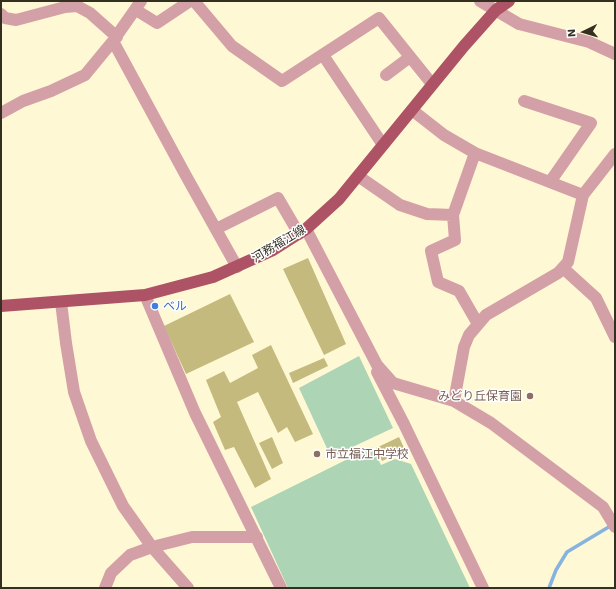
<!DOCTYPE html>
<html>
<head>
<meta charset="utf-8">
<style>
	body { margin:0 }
	#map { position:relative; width:616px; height:589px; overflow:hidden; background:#fef9d4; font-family:"Work Sans",sans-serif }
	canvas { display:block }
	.frame { position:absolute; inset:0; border:2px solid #333022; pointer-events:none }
	.north { position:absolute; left:564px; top:12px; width:40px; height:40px; -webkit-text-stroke:3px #fff; paint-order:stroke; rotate:265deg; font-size:11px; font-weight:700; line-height:16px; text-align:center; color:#333022 }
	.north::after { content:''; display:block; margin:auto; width:14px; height:18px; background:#333022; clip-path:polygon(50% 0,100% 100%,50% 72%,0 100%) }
</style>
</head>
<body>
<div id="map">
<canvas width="616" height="589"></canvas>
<div class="frame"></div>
<div class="north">N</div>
</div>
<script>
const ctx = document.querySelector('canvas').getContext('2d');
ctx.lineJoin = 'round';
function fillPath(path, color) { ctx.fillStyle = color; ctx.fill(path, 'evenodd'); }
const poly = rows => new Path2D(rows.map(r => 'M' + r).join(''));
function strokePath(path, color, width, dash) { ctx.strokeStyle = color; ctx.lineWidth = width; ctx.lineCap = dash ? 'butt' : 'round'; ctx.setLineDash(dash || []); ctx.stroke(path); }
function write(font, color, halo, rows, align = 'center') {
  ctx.font = font + ' "Work Sans","Noto Sans JP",sans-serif'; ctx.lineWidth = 3; ctx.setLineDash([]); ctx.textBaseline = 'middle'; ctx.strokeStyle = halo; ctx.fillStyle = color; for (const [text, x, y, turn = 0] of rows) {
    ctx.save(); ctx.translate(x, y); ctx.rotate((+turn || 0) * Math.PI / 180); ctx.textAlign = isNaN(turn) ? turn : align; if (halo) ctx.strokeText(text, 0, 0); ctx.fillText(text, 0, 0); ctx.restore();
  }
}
const green = poly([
	[359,356,393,428,331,457,299,388],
	[372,447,381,465,395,459,411,464,470,588,288,588,251,507]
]);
const stream = poly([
	[549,588,556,570,567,552,612,525]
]);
const building = poly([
	[308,258,346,344,324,355,283,269],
	[230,294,254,342,186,374,164,326],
	[271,345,313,434,295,442,287,427,278,433,258,392,237,402,271,479,255,488,234,447,225,450,213,422,221,417,206,380,224,371,230,383,258,368,252,355],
	[324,358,328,366,293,383,289,373],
	[272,437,283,463,272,469,259,443],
	[399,437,405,450,382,461,376,448]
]);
const minor = poly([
	[194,1,232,46,282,81,379,18,432,84],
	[480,1,519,24,589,42,615,54],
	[136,10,157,23,190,1],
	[1,14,5,18,16,20,65,7,77,6,90,13,117,37],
	[113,41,185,174,237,267],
	[323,55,383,145],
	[386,75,410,57],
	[524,101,591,123,550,182],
	[412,110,444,135,475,153,583,195],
	[1,113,23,101,51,91,85,75,113,41,141,1],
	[475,153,453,215,455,240,431,251,438,282,459,291,478,324],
	[358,176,400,205,427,214,453,215],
	[216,229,278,198,299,234],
	[306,229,377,365,393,383,454,401,491,423,603,507,615,527],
	[563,268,596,298,615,337],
	[145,295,195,413,281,588],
	[61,302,66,343,74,392,91,441,123,506,152,547,188,588],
	[377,372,404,424,483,588],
	[454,401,464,347,469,335,486,315,558,273,568,262,583,195,615,154],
	[105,588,111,573,130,555,152,547,192,537,257,537]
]);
const major = poly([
	[1,306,145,295,213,277,273,250,306,229,339,199,464,46,496,10,509,1]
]);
const markers = [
	[155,306,4,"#3f7fe0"],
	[530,396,4,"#8d6e63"],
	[317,454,4,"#8d6e63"]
];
const streetNames = [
	["河務福江線",279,244,-31]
];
const shopNames = [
	["ベル",163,306]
];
const educationNames = [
	["みどり丘保育園",522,396],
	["市立福江中学校",325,454,"left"]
];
fillPath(green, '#acd4b5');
strokePath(stream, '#86b3df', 3.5);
fillPath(building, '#c4ba7e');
strokePath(minor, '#d4a0a7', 12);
strokePath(major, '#ad5365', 12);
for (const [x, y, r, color] of markers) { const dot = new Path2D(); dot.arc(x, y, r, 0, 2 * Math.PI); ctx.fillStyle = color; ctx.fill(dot); strokePath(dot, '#fff', 1.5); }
write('12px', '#333022', '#fff', streetNames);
write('12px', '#366cbe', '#fff', shopNames, 'left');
write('12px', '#785e54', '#fff', educationNames, 'right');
</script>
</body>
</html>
